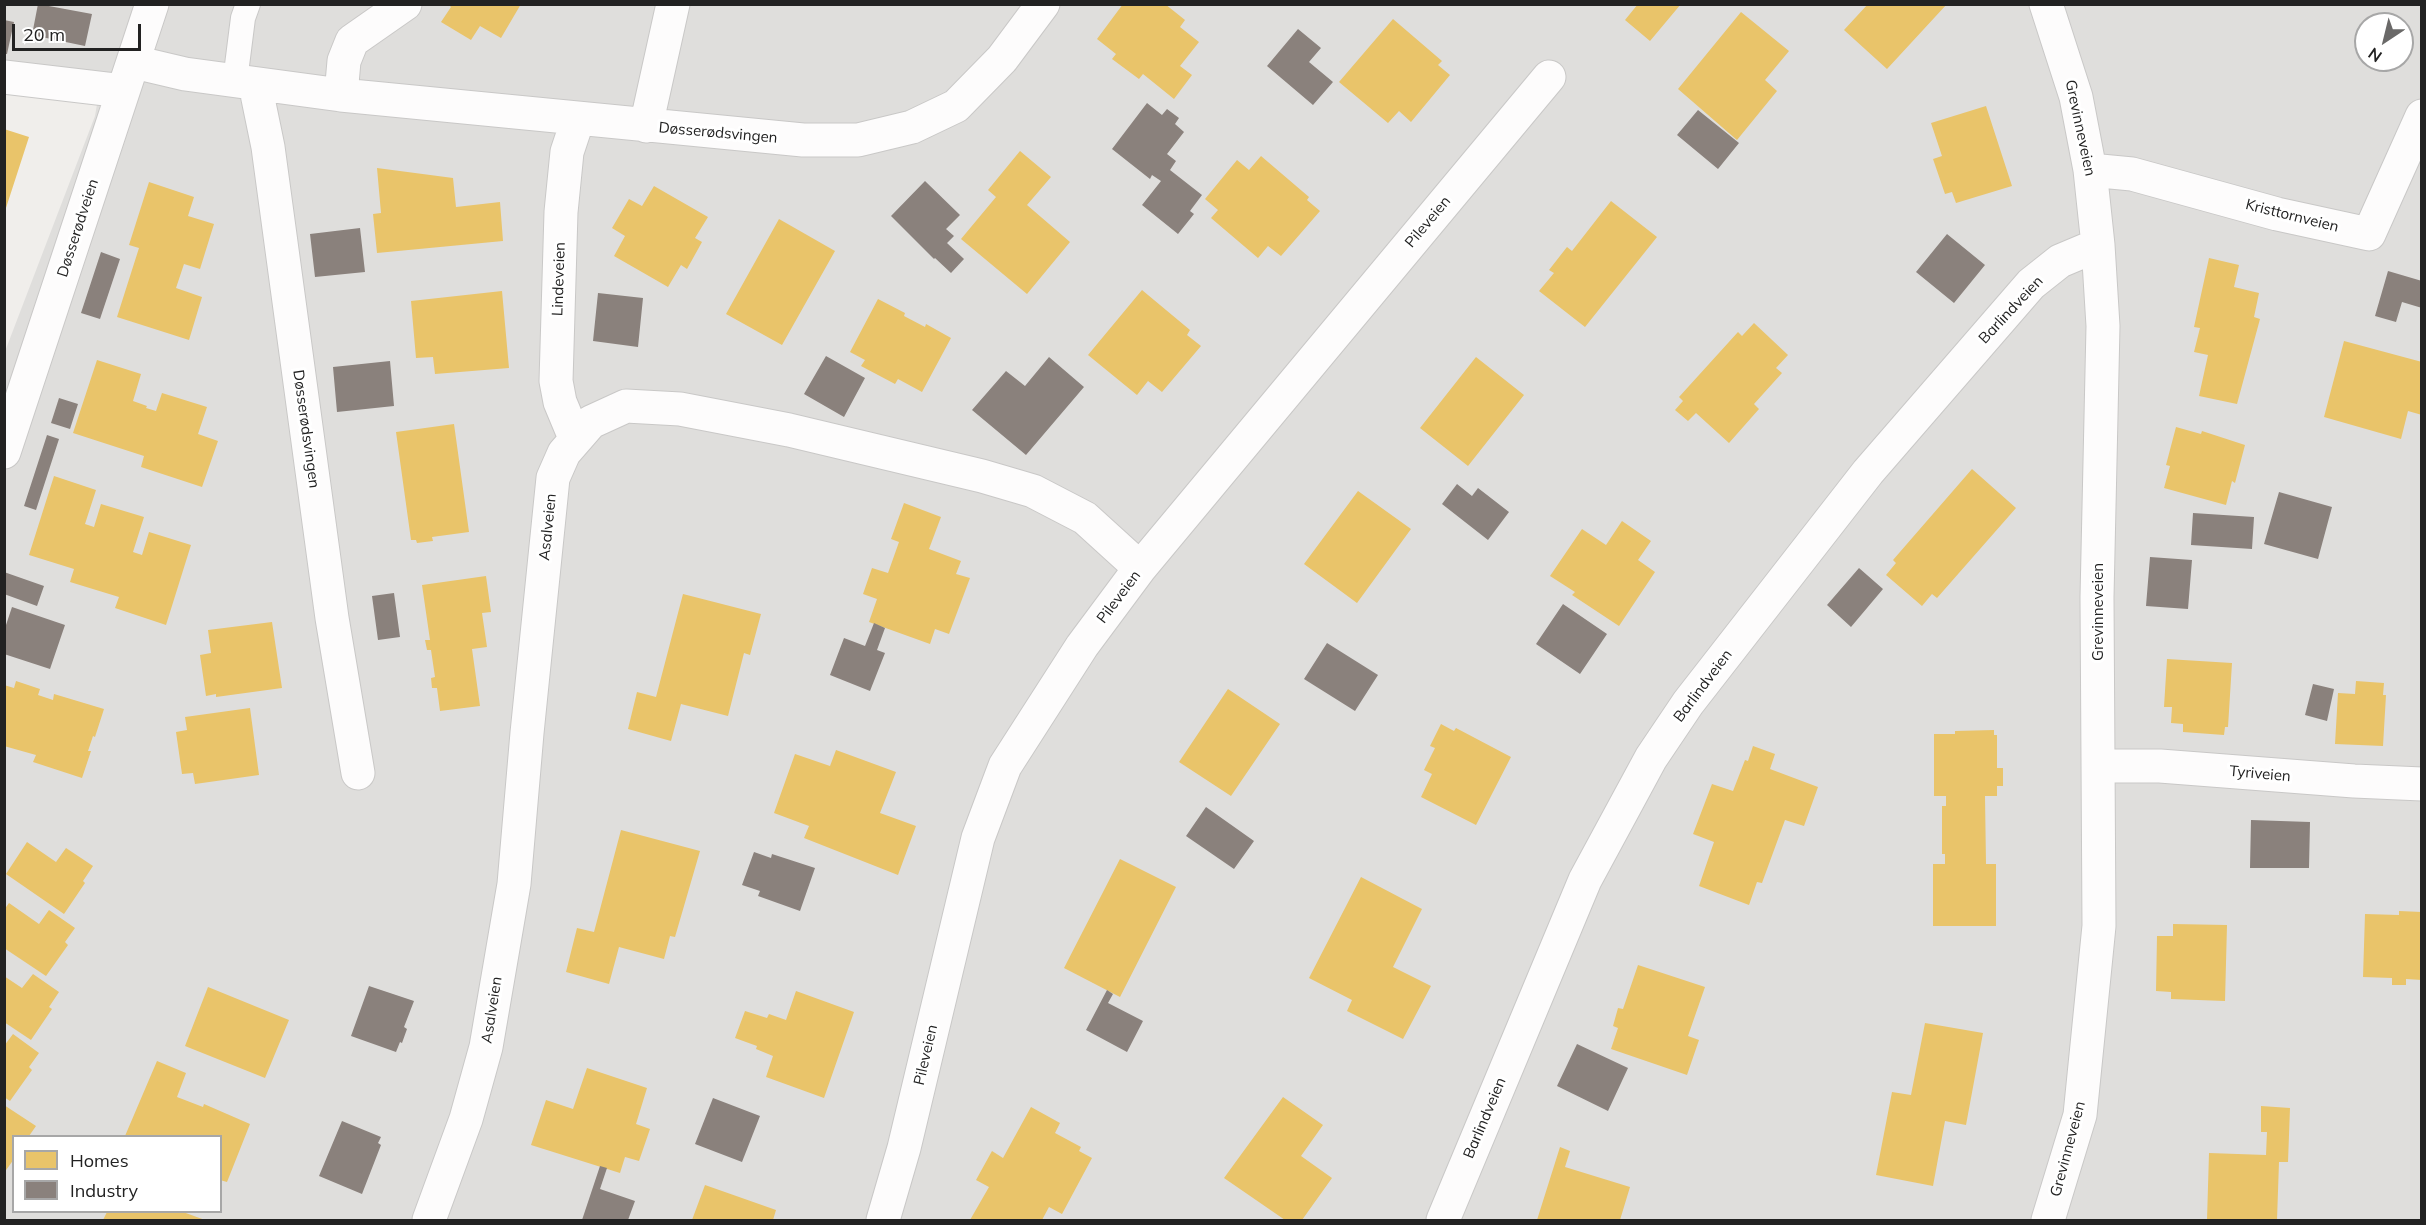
<!DOCTYPE html>
<html>
<head>
<meta charset="utf-8">
<style>
	body { margin:0 }
	#map { position:relative; width:2426px; height:1225px; overflow:hidden; background:#f0eeeb; font-family:Mulish,sans-serif }
	canvas { display:block }
	.frame { position:absolute; inset:0; border:6px solid #222; pointer-events:none }
	.legend { position:absolute; left:12px; top:1135px; width:210px; height:78px; box-sizing:border-box; background:#fff; border:2px solid #a7a7a7; margin:0; padding:8px 10px; list-style:none; font-size:18px; color:#222 }
	.legend li { display:flex; align-items:center; gap:12px; height:30px }
	.legend b { width:30px; border:2px solid #a7a7a7 }
	.north { position:absolute; left:2354px; top:12px; width:60px; height:60px; box-sizing:border-box; background:#fff; border:2px solid #a7a7a7; border-radius:50%; rotate:215deg; font-size:16px; font-weight:700; line-height:24px; text-align:center; color:#222 }
	.north::after { content:''; display:block; margin:auto; width:21px; height:27px; background:#6a6968; clip-path:polygon(50% 0,100% 100%,50% 72%,0 100%) }
	.scale { position:absolute; left:12px; top:24px; width:129px; height:27px; box-sizing:border-box; border:3px solid #222; border-top:0; padding-left:8px; font-size:18px; line-height:21px; white-space:nowrap; color:#222; -webkit-text-stroke:4px #fff; paint-order:stroke }
</style>
</head>
<body>
<div id="map">
<canvas width="2426" height="1225"></canvas>
<div class="frame"></div>
<ul class="legend">
<li><b style="height:16px;background:#e9c46a"></b>Homes</li>
<li><b style="height:16px;background:#8a817c"></b>Industry</li>
</ul>
<div class="north">N</div>
<div class="scale">20 m</div>
</div>
<script>
const ctx = document.querySelector('canvas').getContext('2d');
ctx.lineJoin = 'round';
function fillPath(path, color) { ctx.fillStyle = color; ctx.fill(path, 'evenodd'); }
const poly = rows => new Path2D(rows.map(r => 'M' + r).join(''));
function strokePath(path, color, width, dash) { ctx.strokeStyle = color; ctx.lineWidth = width; ctx.lineCap = dash ? 'butt' : 'round'; ctx.setLineDash(dash || []); ctx.stroke(path); }
function write(font, color, halo, rows, align = 'center') {
  ctx.font = font + ' Mulish,sans-serif'; ctx.lineWidth = 6; ctx.setLineDash([]); ctx.textBaseline = 'middle'; ctx.strokeStyle = halo; ctx.fillStyle = color; for (const [text, x, y, turn = 0] of rows) {
    ctx.save(); ctx.translate(x, y); ctx.rotate((+turn || 0) * Math.PI / 180); ctx.textAlign = isNaN(turn) ? turn : align; if (halo) ctx.strokeText(text, 0, 0); ctx.fillText(text, 0, 0); ctx.restore();
  }
}
const residential = poly([
	[5,5,2421,5,2421,1220,5,1220,4,354,95,116,102,75,5,64],
	[2366,24,2402,24,2402,60,2366,60],
	[14,1136,220,1136,220,1212,14,1212]
]);
const homes = poly([
	[448,4,521,4,501,38,480,26,471,40,441,22,451,7],
	[1123,4,1151,4,1153,6,1165,4,1185,20,1180,27,1199,42,1180,66,1192,75,1174,99,1143,74,1139,79,1112,59,1116,54,1097,39],
	[1638,4,1681,4,1650,41,1625,20],
	[1868,4,1947,4,1887,69,1844,30],
	[1741,12,1789,51,1765,80,1777,91,1737,140,1678,89],
	[1393,19,1442,61,1438,65,1450,75,1411,122,1399,111,1388,123,1339,82],
	[1986,106,2012,186,1956,203,1952,192,1945,194,1933,159,1942,156,1931,123],
	[4,129,29,137,5,211,4,211],
	[1020,151,1051,177,1027,205,1070,242,1027,294,961,239,996,197,988,190],
	[1261,156,1309,197,1307,200,1320,211,1281,256,1268,246,1258,258,1211,218,1218,210,1205,199,1237,160,1249,170],
	[377,168,453,178,456,207,500,202,503,241,377,253,373,214,381,213],
	[149,182,194,197,188,216,214,224,200,269,184,264,176,288,202,297,189,340,117,317,139,248,129,245],
	[654,186,708,217,695,238,702,242,687,269,681,265,668,287,614,256,625,236,612,228,629,199,642,206],
	[1611,201,1657,237,1585,327,1539,291,1554,273,1549,270,1567,247,1572,251],
	[779,219,835,251,782,345,726,314],
	[2209,258,2239,265,2234,287,2259,293,2254,317,2260,319,2237,404,2199,396,2208,355,2194,352,2200,328,2194,327],
	[1142,290,1190,330,1187,335,1201,346,1162,392,1148,381,1137,395,1088,355],
	[502,291,509,368,435,374,433,357,416,358,411,301],
	[878,299,905,313,904,316,925,327,926,324,951,338,922,392,898,379,895,384,861,366,865,360,850,352],
	[1754,323,1788,355,1776,368,1782,373,1754,404,1759,409,1729,443,1696,413,1688,421,1675,410,1683,401,1679,397,1738,332,1742,336],
	[2344,341,2422,362,2422,415,2408,411,2401,439,2324,417],
	[1476,357,1524,395,1468,466,1420,428],
	[97,360,141,374,133,401,147,406,146,408,156,411,162,393,207,407,198,434,218,441,202,487,141,467,144,456,73,433],
	[454,424,469,532,432,537,433,541,417,543,416,540,411,540,396,432],
	[2176,427,2201,434,2202,431,2245,445,2235,483,2232,481,2226,505,2164,488,2170,466,2166,465],
	[1972,469,2016,508,1937,598,1932,594,1922,606,1886,575,1896,563,1893,560],
	[54,476,96,490,85,524,94,527,101,504,144,517,133,552,142,555,149,532,191,545,166,625,115,608,119,597,70,582,74,569,29,555],
	[1358,491,1411,529,1357,603,1304,564],
	[904,503,941,517,929,549,961,561,956,574,970,578,949,634,935,629,930,644,869,622,877,599,863,594,872,568,888,573,899,542,891,539],
	[1622,521,1651,541,1638,560,1655,572,1619,626,1572,595,1575,592,1550,576,1582,529,1606,545],
	[486,576,491,612,482,613,487,647,472,649,480,706,440,711,437,688,432,688,431,678,435,677,431,650,427,650,425,640,430,640,422,585],
	[683,594,761,614,750,655,744,653,728,716,681,704,671,741,628,729,637,692,656,697],
	[272,622,282,688,216,697,216,694,206,696,200,655,211,653,208,630],
	[2167,659,2232,663,2228,727,2225,727,2224,735,2183,732,2183,724,2171,723,2172,707,2164,707],
	[16,681,40,689,38,695,53,700,54,694,104,709,95,737,93,736,88,751,91,751,82,778,33,762,36,755,4,746,4,685,14,688],
	[2356,681,2384,683,2383,695,2386,695,2383,746,2335,744,2338,693,2355,694],
	[1228,689,1280,724,1231,796,1179,762],
	[250,708,259,775,195,784,193,773,182,774,176,732,187,730,185,717],
	[1441,724,1454,731,1456,728,1511,757,1476,825,1421,797,1432,774,1424,770,1435,748,1430,746],
	[1994,730,1994,735,1997,735,1997,768,2003,768,2003,786,1997,786,1997,796,1985,796,1986,864,1996,864,1996,926,1933,926,1933,864,1945,864,1945,854,1942,854,1942,806,1946,806,1946,796,1934,796,1934,734,1955,734,1955,731],
	[1753,746,1775,754,1770,769,1818,787,1804,826,1785,820,1762,883,1757,882,1749,905,1699,886,1714,842,1693,834,1712,784,1733,791,1745,760,1748,761],
	[836,750,896,772,880,813,916,826,898,875,804,838,809,826,774,813,795,754,830,766],
	[621,830,700,851,675,937,670,936,664,959,619,947,609,984,566,972,577,928,594,932],
	[27,842,56,862,66,848,93,866,83,881,85,883,64,914,6,874],
	[1120,859,1176,887,1120,997,1064,968],
	[1361,877,1422,909,1393,967,1431,986,1403,1039,1347,1011,1352,1000,1309,978],
	[9,903,39,924,49,910,75,928,65,942,68,945,46,976,4,948,4,910],
	[2399,911,2422,912,2422,980,2406,979,2406,985,2392,985,2392,978,2363,977,2365,914,2399,915],
	[2173,924,2227,925,2225,1001,2171,999,2171,992,2156,991,2157,936,2173,936],
	[1638,965,1705,987,1688,1036,1699,1040,1687,1075,1611,1049,1618,1028,1613,1026,1618,1008,1623,1009],
	[33,974,59,992,49,1007,52,1009,31,1040,4,1022,4,976,22,988],
	[208,987,289,1020,265,1078,185,1046],
	[796,991,854,1012,824,1098,766,1077,773,1056,756,1049,757,1046,735,1038,745,1011,767,1018,769,1014,786,1020],
	[1925,1023,1983,1033,1966,1125,1945,1121,1933,1186,1876,1175,1892,1092,1911,1095],
	[13,1034,39,1053,29,1067,32,1070,10,1101,4,1097,4,1046],
	[157,1061,186,1073,177,1097,203,1107,204,1104,250,1124,227,1182,220,1180,220,1136,125,1136],
	[587,1068,647,1088,636,1124,650,1129,639,1161,625,1157,620,1173,531,1145,546,1100,573,1109],
	[1283,1097,1323,1125,1301,1156,1332,1178,1302,1220,1285,1220,1224,1178],
	[4,1105,36,1126,29,1136,14,1136,14,1159,4,1173],
	[2261,1106,2290,1108,2288,1162,2279,1162,2277,1220,2207,1220,2209,1153,2266,1155,2267,1132,2261,1132],
	[1031,1107,1060,1123,1055,1133,1081,1147,1079,1151,1092,1158,1062,1214,1049,1207,1042,1220,970,1220,989,1187,976,1180,992,1151,1003,1158],
	[1560,1147,1570,1151,1565,1167,1630,1187,1620,1220,1537,1220],
	[705,1185,776,1210,773,1220,692,1220],
	[107,1212,183,1212,205,1220,103,1220]
]);
const industry = poly([
	[38,4,92,14,85,46,32,35],
	[4,20,14,22,7,54,4,54],
	[1298,29,1321,48,1309,62,1333,82,1313,105,1267,66],
	[1147,103,1162,115,1167,109,1179,118,1175,124,1184,132,1167,154,1176,161,1170,170,1202,195,1190,211,1194,214,1178,234,1142,205,1161,181,1152,175,1150,179,1112,149],
	[1698,110,1739,143,1718,169,1677,135],
	[925,181,960,215,946,229,954,236,947,243,964,259,951,273,935,258,934,259,891,216],
	[360,228,365,272,315,277,310,234],
	[1947,234,1985,265,1954,303,1916,272],
	[101,252,120,259,100,319,81,313],
	[2388,271,2422,281,2422,308,2402,302,2396,322,2375,316],
	[598,293,643,298,638,347,593,341],
	[826,356,865,378,844,417,804,394],
	[1049,357,1084,387,1026,455,972,410,1006,371,1025,386],
	[390,361,394,406,337,412,333,367],
	[59,398,78,404,70,429,51,423],
	[47,435,59,439,36,510,24,506],
	[1457,484,1472,496,1478,488,1509,512,1488,540,1442,504],
	[2279,492,2332,507,2318,559,2264,544],
	[2193,513,2254,517,2252,549,2191,545],
	[2150,557,2192,560,2188,609,2146,606],
	[1859,568,1883,589,1851,627,1827,605],
	[4,572,44,586,37,606,4,594],
	[394,593,400,637,378,640,372,596],
	[1563,604,1607,634,1580,674,1536,644],
	[12,607,65,625,50,669,4,654,4,631],
	[874,623,885,628,877,650,885,653,870,691,830,675,844,638,865,646],
	[1327,643,1378,675,1355,711,1304,679],
	[2313,684,2334,689,2327,721,2305,715],
	[1206,807,1254,841,1234,869,1186,836],
	[2251,820,2310,822,2309,868,2250,868],
	[754,852,771,858,772,854,815,868,800,911,758,896,760,891,742,885],
	[369,986,414,1001,404,1027,407,1029,402,1043,400,1042,396,1052,351,1036],
	[1107,990,1113,994,1108,1003,1143,1021,1127,1052,1086,1030],
	[1577,1044,1628,1068,1608,1111,1557,1086],
	[713,1098,760,1116,742,1162,695,1144],
	[342,1121,381,1137,378,1143,381,1145,362,1194,319,1176],
	[600,1166,607,1168,600,1189,635,1201,628,1220,582,1220]
]);
const lane = poly([
	[235,81,243,18,248,4]
]);
const street = poly([
	[2046,4,2076,97,2090,170,2098,245,2103,326,2097,597,2099,926,2080,1115,2048,1220],
	[134,62,185,74,341,95,803,140,858,140,912,127,956,106,1002,59,1043,4],
	[4,77,123,91],
	[255,84,268,147,332,618,358,773],
	[341,95,344,61,352,41,405,4],
	[646,126,673,4],
	[2090,170,2132,174,2277,214,2369,234,2422,116],
	[575,438,560,402,556,381,561,212,567,152,578,119],
	[4,452,152,4],
	[2098,766,2160,766,2354,781,2422,784],
	[429,1220,466,1119,486,1047,514,884,527,733,553,478,564,453,591,422,626,406,680,409,789,430,982,476,1033,491,1085,518,1140,568],
	[883,1220,904,1148,978,838,1005,766,1082,646,1140,568,1549,77],
	[1443,1220,1585,880,1651,758,1688,703,1868,472,2031,284,2060,261,2098,245]
]);
const streetNames = [
	["Grevinneveien",2080,128,78],
	["Døsserødsvingen",718,133,5],
	["Kristtornveien",2292,216,14],
	["Pileveien",1428,222,-50],
	["Døsserødveien",78,228,-72],
	["Lindeveien",559,279,-88],
	["Barlindveien",2011,310,-47],
	["Døsserødsvingen",306,429,82],
	["Asalveien",548,527,-84],
	["Pileveien",1119,597,-53],
	["Grevinneveien",2098,612,-90],
	["Barlindveien",1703,686,-53],
	["Tyriveien",2260,774,5],
	["Asalveien",492,1010,-81],
	["Pileveien",926,1055,-77],
	["Barlindveien",1485,1118,-67],
	["Grevinneveien",2068,1149,-75]
];
fillPath(residential, '#dfdedc');
fillPath(homes, '#e9c46a');
fillPath(industry, '#8a817c');
strokePath(lane, '#c9c8c7', 26);
strokePath(street, '#c9c8c7', 35);
strokePath(lane, '#fdfcfc', 24);
strokePath(street, '#fdfcfc', 33);
write('15px', '#222', '#fff', streetNames);
</script>
</body>
</html>
